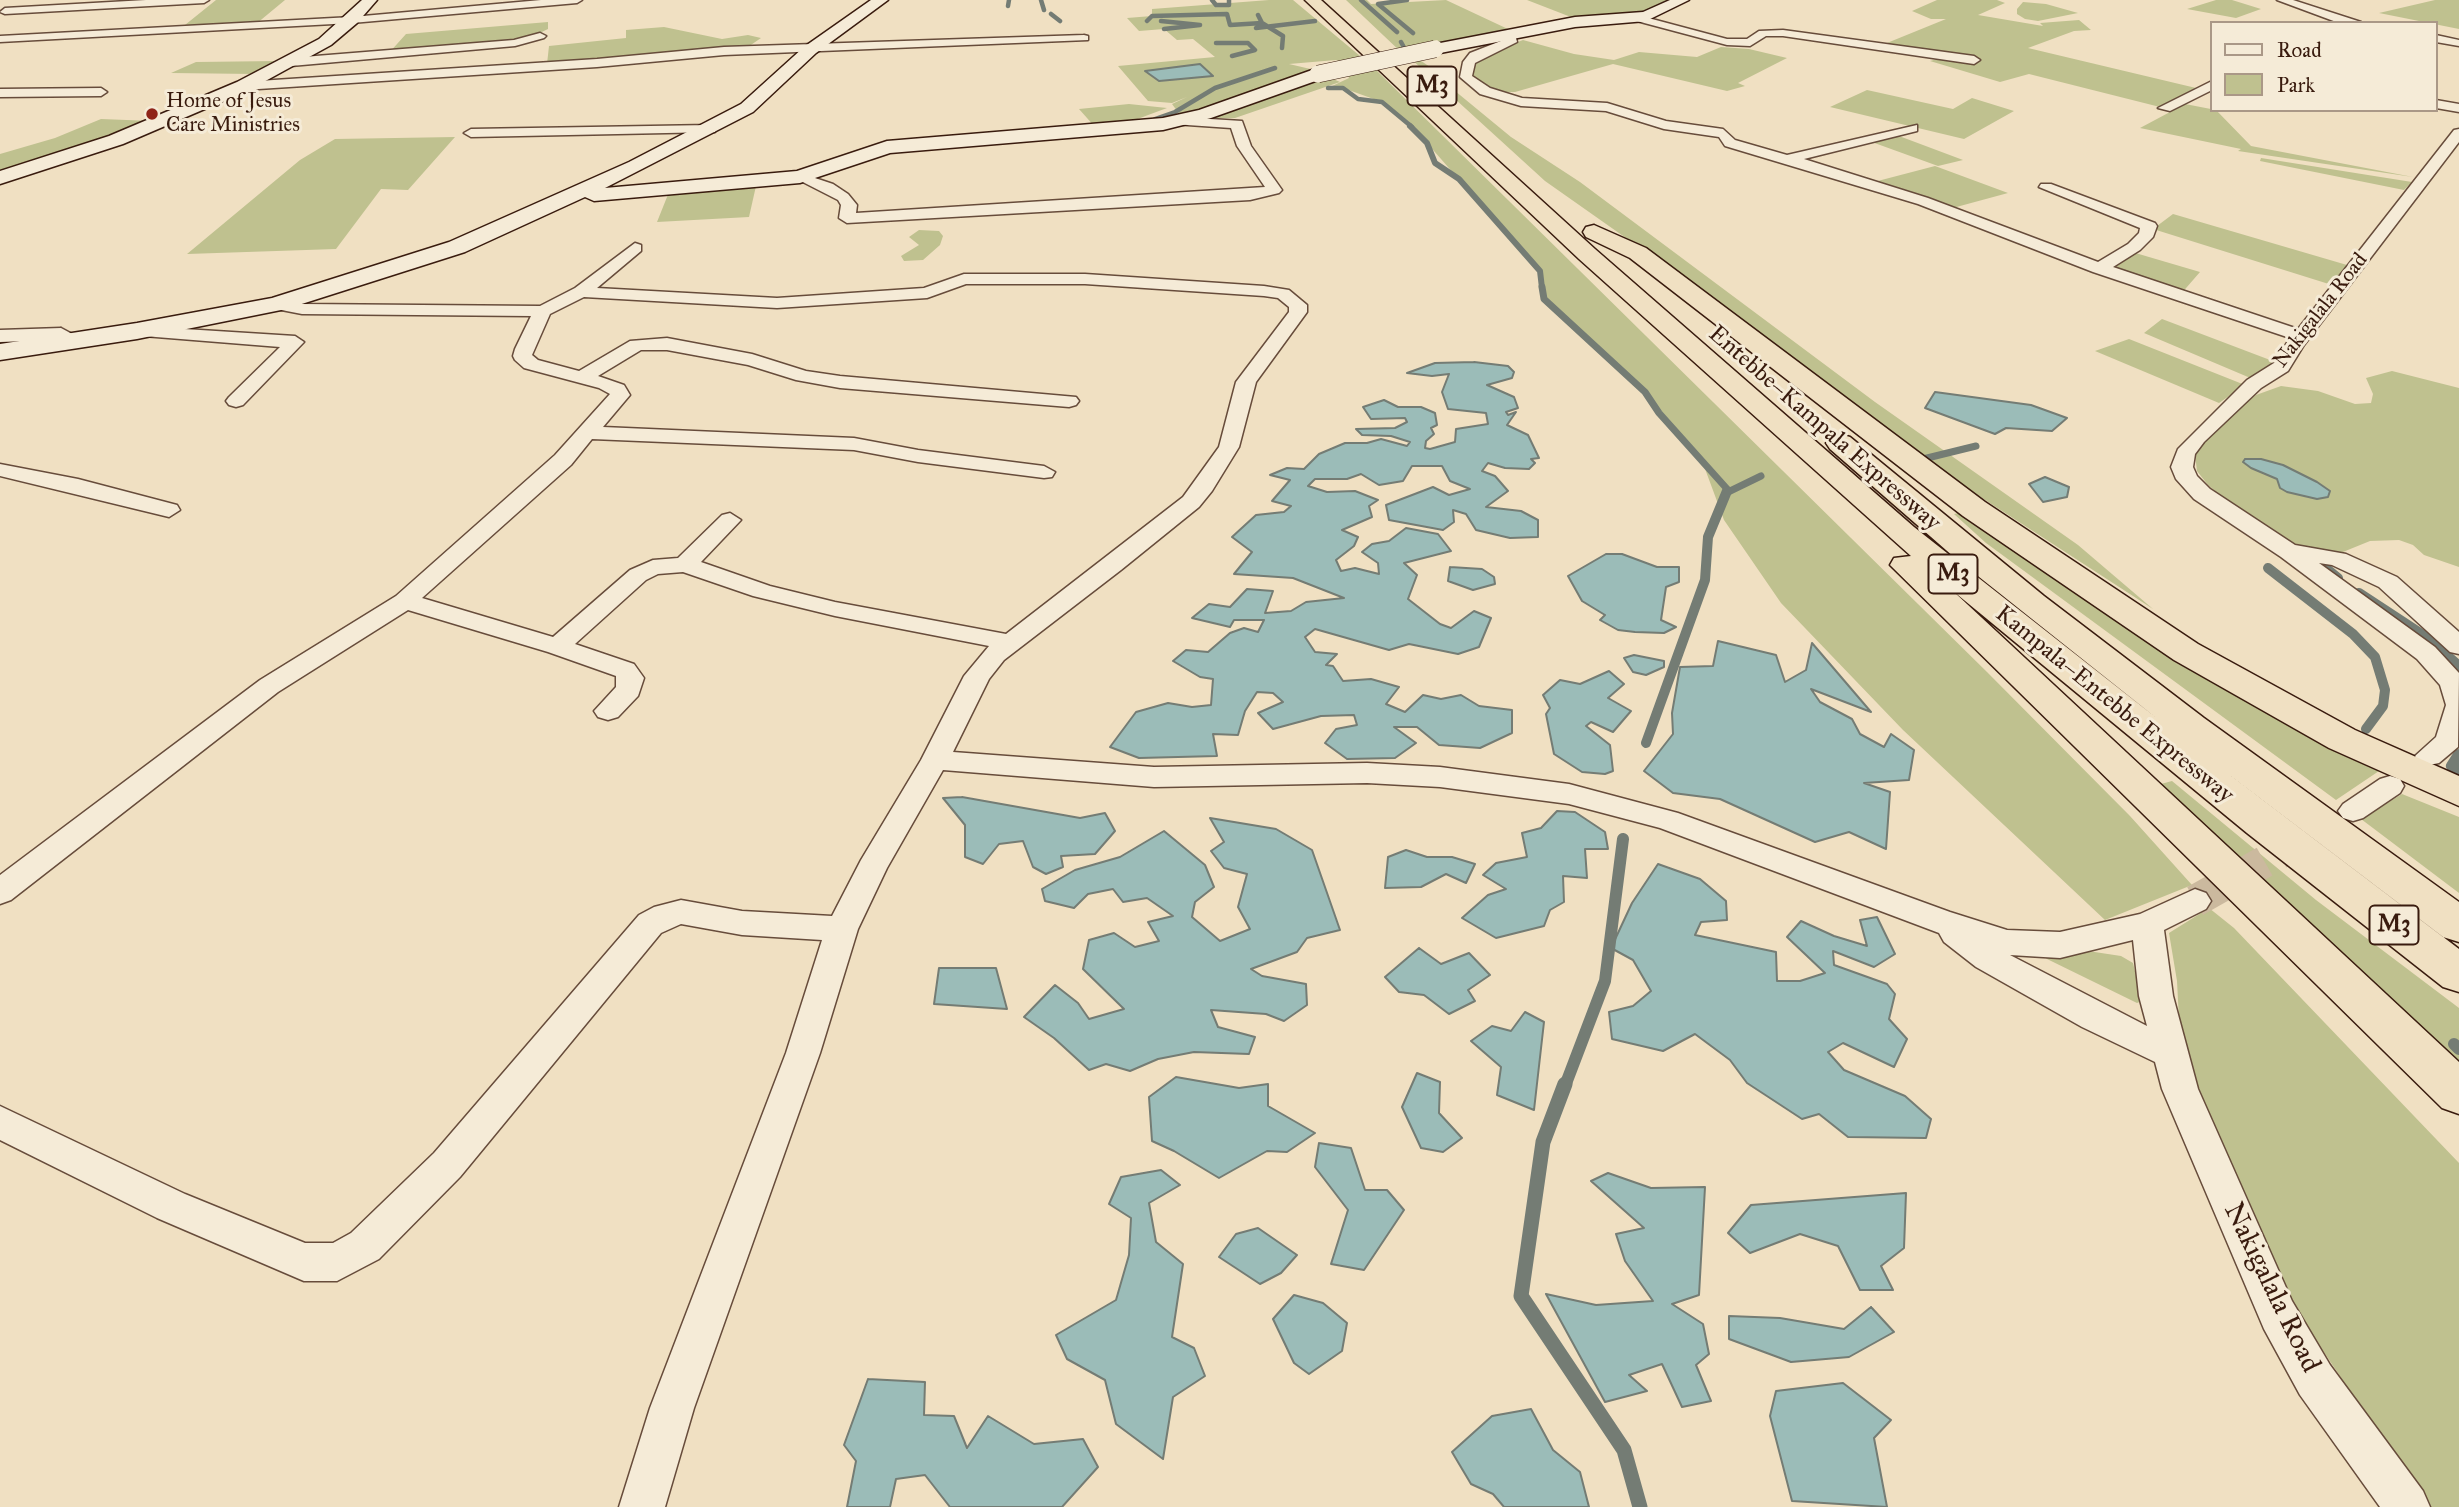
<!DOCTYPE html>
<html>
<head>
<meta charset="utf-8">
<style>
	body { margin:0 }
	#map { position:relative; width:2459px; height:1507px; overflow:hidden; background:#f0e0c2; font-family:"IM FELL Great Primer",serif }
	canvas { display:block }
	.legend { position:absolute; left:2210px; top:21px; width:228px; height:91px; box-sizing:border-box; background:#f5ebd7; border:2px solid #aa9887; margin:0; padding:9px 12px; list-style:none; font-size:21px; color:#391b0e }
	.legend li { display:flex; align-items:center; gap:14px; height:35px }
	.legend b { width:35px; border:2px solid #aa9887 }
</style>
</head>
<body>
<div id="map">
<canvas width="2459" height="1507"></canvas>
<ul class="legend">
<li><b style="height:9px;background:#f5ebd7"></b>Road</li>
<li><b style="height:19px;background:#bfc18f"></b>Park</li>
</ul>
</div>
<script>
const ctx = document.querySelector('canvas').getContext('2d');
ctx.lineJoin = 'round';
function fillPath(path, color) { ctx.fillStyle = color; ctx.fill(path, 'evenodd'); }
const poly = rows => new Path2D(rows.map(r => 'M' + r).join(''));
function strokePath(path, color, width, dash) { ctx.strokeStyle = color; ctx.lineWidth = width; ctx.lineCap = dash ? 'butt' : 'round'; ctx.setLineDash(dash || []); ctx.stroke(path); }
function write(font, color, halo, rows, align = 'center') {
  ctx.font = font + ' "IM FELL Great Primer",serif'; ctx.lineWidth = 6; ctx.setLineDash([]); ctx.textBaseline = 'middle'; ctx.strokeStyle = halo; ctx.fillStyle = color; for (const [text, x, y, turn = 0] of rows) {
    ctx.save(); ctx.translate(x, y); ctx.rotate((+turn || 0) * Math.PI / 180); ctx.textAlign = isNaN(turn) ? turn : align; if (halo) ctx.strokeText(text, 0, 0); ctx.fillText(text, 0, 0); ctx.restore();
  }
}
const green = poly([
	[216,0,285,0,256,24,180,29],
	[1269,0,1293,0,1366,61,1349,64,1336,60,1289,64,1319,71,1216,106,1180,115,1172,104,1187,97,1172,103,1148,101,1118,66,1215,57,1193,39,1177,40,1164,29,1139,31,1127,18,1152,16,1152,9],
	[1346,0,1367,0,1371,4,1446,0,1510,30,1443,45,1437,40,1402,53],
	[1527,0,1676,0,1640,16,1576,19],
	[1937,0,1997,0,2005,3,1978,15,2043,26,2040,23,2079,20,2091,30,2074,31,2028,48,2196,88,2160,107,2029,74,2000,82,1930,61,1949,56,1882,45,1946,19,1931,19,1912,11],
	[2216,0,2232,0,2261,9,2236,18,2187,9],
	[2435,0,2459,0,2459,29,2379,13],
	[2023,2,2046,4,2078,13,2038,21,2025,19,2017,14,2017,9],
	[548,22,548,29,525,40,388,54,406,34],
	[664,27,722,39,748,35,761,38,745,49,547,64,549,46,626,38,626,30],
	[1523,40,1574,54,1614,60,1639,52,1697,57,1721,47,1749,49,1787,58,1738,83,1745,86,1727,91,1613,64,1515,92,1495,92,1471,77,1473,65,1481,56],
	[1414,56,1443,76,1449,86,1511,137,1580,182,1875,402,2078,545,2153,609,1959,483,1724,307,1545,181,1409,57],
	[278,61,254,74,171,73,196,62],
	[1372,66,1987,672,2130,816,2192,885,2105,920,1903,730,1781,603,1724,520,1701,458,1639,387,1544,299,1539,271,1427,143,1382,102,1343,88,1328,88,1349,78,1347,70],
	[1324,75,1340,82,1235,118,1207,118],
	[1867,90,1953,109,1972,98,2014,111,1964,139,1830,107],
	[1129,104,1167,108,1124,124,1095,127,1079,109],
	[2185,104,2216,110,2251,146,2413,177,2238,151,2241,149,2140,128],
	[101,119,152,121,98,144,0,173,0,154,55,138],
	[1899,136,1963,160,1938,166,1869,141],
	[455,137,408,190,381,189,336,249,187,254,300,160,335,139],
	[2261,158,2412,182,2404,190,2260,161],
	[1935,166,2008,193,1949,209,1870,183],
	[756,186,749,217,657,222,669,192],
	[2173,214,2347,265,2332,285,2153,229],
	[919,230,939,231,943,236,940,245,923,260,904,261,901,256,919,245,909,237],
	[2132,252,2200,272,2180,295,2109,268],
	[2162,319,2278,363,2257,379,2248,377,2144,333],
	[2129,339,2245,385,2219,403,2095,351],
	[2392,371,2459,388,2459,567,2424,555,2413,545,2399,540,2370,541,2338,554,2298,548,2242,514,2208,485,2197,471,2195,454,2201,445,2225,419,2256,395,2281,386,2318,391,2355,404,2371,403,2373,394,2366,378],
	[2283,465,2317,482,2280,488,2277,479,2251,468],
	[1968,511,2178,659,2379,771,2336,800,1986,543,1954,514],
	[2172,781,2316,900,2459,1008,2459,1080,2161,788,2161,784],
	[2402,794,2459,817,2459,893,2361,819],
	[2209,908,2234,928,2459,1163,2459,1507,2428,1507,2307,1327,2263,1244,2200,1100,2180,1039,2177,981,2169,933],
	[2088,951,2121,956,2133,963,2142,1001,2137,1003,2047,959,2042,954]
]);
const water = poly([
	[1200,64,1213,76,1159,81,1145,71,1200,64],
	[1474,362,1508,366,1514,372,1512,378,1487,385,1514,397,1518,408,1506,412,1508,415,1516,412,1507,425,1528,435,1539,458,1531,459,1535,463,1529,469,1505,468,1488,463,1482,471,1495,476,1508,491,1486,507,1521,511,1538,520,1538,537,1510,538,1476,530,1466,514,1453,510,1454,522,1443,530,1389,520,1386,505,1433,487,1449,495,1470,489,1450,481,1442,466,1412,466,1403,481,1379,485,1361,474,1347,479,1315,479,1308,486,1327,492,1355,491,1378,500,1369,506,1372,517,1342,530,1358,537,1354,546,1336,560,1341,571,1355,568,1379,574,1378,563,1362,552,1372,544,1389,541,1406,528,1438,534,1451,551,1404,563,1417,575,1408,599,1440,624,1451,628,1474,611,1491,618,1479,647,1458,654,1409,644,1389,650,1315,629,1305,637,1315,652,1337,654,1326,665,1333,666,1343,681,1371,679,1399,687,1386,704,1405,712,1423,695,1441,699,1461,695,1479,706,1512,710,1512,733,1480,748,1439,745,1417,727,1394,727,1416,743,1395,758,1347,759,1325,743,1336,729,1357,725,1354,715,1321,716,1273,729,1258,713,1283,702,1273,693,1257,692,1245,711,1238,735,1213,734,1217,756,1139,758,1110,747,1136,712,1168,703,1192,707,1211,705,1213,679,1200,677,1173,661,1186,650,1208,652,1230,633,1244,628,1258,632,1264,620,1234,620,1230,627,1192,618,1209,604,1230,607,1247,589,1273,591,1265,613,1291,611,1306,602,1344,598,1293,578,1234,574,1252,552,1232,537,1256,515,1284,512,1291,506,1272,501,1290,480,1270,475,1287,468,1304,469,1319,454,1345,443,1367,443,1381,439,1407,446,1410,442,1391,436,1362,435,1356,429,1395,428,1407,422,1405,418,1371,419,1363,407,1384,400,1398,407,1421,407,1435,413,1437,425,1431,428,1434,434,1426,441,1425,448,1430,449,1455,442,1456,429,1488,424,1486,413,1448,409,1442,392,1449,374,1432,376,1407,373,1435,363,1474,362],
	[1935,392,2031,405,2067,418,2052,431,2006,428,1995,434,1925,408,1935,392],
	[2245,459,2261,459,2283,465,2317,482,2330,491,2328,497,2317,499,2287,492,2280,488,2277,479,2251,468,2243,462,2245,459],
	[2045,477,2069,487,2067,497,2043,502,2029,484,2045,477],
	[1606,554,1622,554,1657,567,1679,567,1679,582,1666,587,1661,620,1676,627,1664,633,1635,632,1618,630,1600,620,1605,615,1582,601,1568,576,1606,554],
	[1450,567,1482,569,1494,577,1495,584,1473,590,1448,581,1450,567],
	[1718,641,1776,655,1785,682,1806,670,1812,643,1871,712,1811,689,1820,702,1852,719,1860,734,1884,747,1891,734,1914,750,1909,780,1864,783,1890,792,1886,849,1849,832,1815,842,1720,799,1673,793,1644,771,1673,734,1672,713,1680,667,1713,666,1718,641],
	[1634,655,1664,661,1664,667,1646,675,1633,672,1624,658,1634,655],
	[1609,671,1624,684,1608,698,1631,711,1613,732,1591,722,1586,726,1610,745,1613,771,1605,774,1582,772,1554,754,1546,714,1550,708,1543,695,1560,680,1580,684,1609,671],
	[962,797,1080,818,1105,813,1115,831,1095,854,1061,856,1063,867,1046,874,1033,867,1023,841,999,844,983,864,965,857,965,825,943,798,962,797],
	[1557,811,1575,812,1605,832,1608,849,1585,849,1587,878,1563,876,1564,902,1550,910,1544,926,1496,938,1462,918,1488,895,1506,889,1483,875,1496,863,1527,857,1522,833,1541,828,1557,811],
	[1210,818,1276,829,1312,850,1340,930,1307,938,1297,952,1251,969,1262,976,1306,984,1307,1005,1284,1021,1266,1014,1211,1010,1218,1027,1255,1037,1249,1054,1194,1052,1158,1059,1130,1071,1106,1064,1089,1070,1054,1038,1024,1017,1055,985,1078,1003,1089,1019,1124,1009,1083,969,1089,940,1114,933,1135,947,1159,941,1148,922,1173,916,1147,898,1123,902,1113,889,1088,894,1074,908,1045,901,1042,889,1075,870,1120,857,1164,831,1205,865,1214,887,1195,902,1192,917,1220,941,1250,929,1238,907,1247,874,1224,868,1211,851,1224,842,1210,818],
	[1406,850,1427,857,1452,857,1475,864,1466,883,1446,874,1421,887,1385,888,1388,857,1406,850],
	[1658,864,1700,879,1726,901,1727,920,1701,922,1695,935,1776,952,1777,981,1800,981,1825,973,1787,937,1801,921,1834,936,1867,946,1860,920,1877,917,1895,954,1874,967,1833,951,1834,965,1887,984,1895,994,1889,1019,1907,1039,1894,1067,1843,1043,1828,1052,1844,1070,1905,1096,1931,1119,1926,1138,1848,1137,1819,1114,1802,1119,1747,1083,1730,1060,1695,1034,1663,1051,1612,1039,1609,1012,1633,1006,1651,991,1633,960,1611,948,1632,903,1658,864],
	[1419,948,1441,964,1469,953,1490,975,1468,990,1475,1001,1449,1014,1424,995,1399,992,1385,977,1419,948],
	[939,968,996,968,1007,1009,934,1004,939,968],
	[1525,1012,1544,1022,1534,1110,1497,1095,1501,1067,1471,1041,1492,1026,1511,1031,1525,1012],
	[1417,1073,1440,1082,1439,1113,1462,1138,1443,1152,1421,1148,1402,1107,1417,1073],
	[1176,1077,1239,1088,1268,1084,1268,1106,1315,1133,1287,1152,1267,1151,1219,1178,1174,1151,1152,1141,1149,1097,1176,1077],
	[1319,1143,1351,1148,1365,1190,1387,1190,1404,1210,1364,1270,1331,1264,1348,1210,1315,1167,1319,1143],
	[1161,1170,1180,1185,1149,1203,1156,1242,1183,1264,1172,1337,1194,1348,1205,1376,1173,1397,1163,1459,1116,1424,1105,1380,1067,1359,1056,1335,1116,1300,1129,1255,1131,1218,1109,1204,1121,1177,1161,1170],
	[1608,1173,1651,1188,1705,1187,1699,1295,1672,1304,1703,1324,1709,1354,1696,1365,1711,1401,1682,1407,1662,1364,1629,1375,1647,1391,1605,1402,1546,1294,1596,1305,1653,1301,1625,1261,1616,1234,1644,1228,1591,1181,1608,1173],
	[1906,1193,1904,1248,1881,1266,1893,1290,1860,1290,1838,1246,1800,1234,1750,1253,1728,1233,1751,1205,1906,1193],
	[1258,1228,1297,1255,1281,1273,1260,1284,1219,1257,1236,1234,1258,1228],
	[1294,1295,1323,1303,1347,1323,1342,1351,1309,1374,1294,1363,1273,1319,1294,1295],
	[1871,1307,1894,1332,1849,1357,1791,1362,1729,1339,1729,1316,1780,1318,1844,1329,1871,1307],
	[868,1379,925,1382,924,1415,954,1416,967,1448,988,1416,1034,1444,1083,1439,1098,1467,1062,1507,950,1507,925,1475,896,1479,890,1507,847,1507,856,1461,844,1445,868,1379],
	[1843,1383,1891,1420,1874,1438,1887,1507,1792,1501,1770,1416,1776,1391,1843,1383],
	[1531,1409,1553,1450,1580,1472,1589,1507,1504,1507,1493,1494,1471,1484,1452,1452,1492,1416,1531,1409]
]);
const streamFar5 = poly([
	[1041,0,1044,10],
	[1212,0,1216,5,1229,5,1229,0],
	[1361,0,1397,32],
	[1407,0,1378,4,1413,33],
	[1008,6,1009,0],
	[1051,14,1060,21],
	[1258,15,1262,23,1283,36,1282,48],
	[1147,21,1152,16,1227,14,1230,25,1262,23],
	[1161,21,1200,25,1164,29],
	[1256,28,1315,21],
	[1401,42,1406,51],
	[1216,43,1248,43,1255,50,1232,56],
	[1328,88,1343,88,1358,99,1382,102,1412,127],
	[1155,119,1175,112,1215,88,1275,68]
]);
const streamFar4 = poly([
	[1410,126,1427,143,1435,163,1459,179,1540,271,1542,288]
]);
const streamFar3 = poly([
	[1542,287,1544,299,1645,392,1659,413,1728,490],
	[1919,460,1976,446],
	[1726,493,1761,476]
]);
const streamFar2 = poly([
	[2321,564,2338,578],
	[2268,568,2353,634,2375,657,2385,690,2383,706,2366,729],
	[2359,593,2426,637,2459,666],
	[1646,743,1705,580,1708,537,1727,491]
]);
const streamFar1 = poly([
	[2459,755,2452,766,2459,772],
	[2454,1044,2459,1049],
	[1565,1086,1605,981,1623,839]
]);
const stream = poly([
	[1565,1084,1543,1142,1521,1296,1624,1450,1640,1507]
]);
const streetTunnel = poly([
	[2195,901,2308,837]
]);
const street = poly([
	[146,0,209,0,204,3,5,14,0,12,5,8,146,0],
	[541,0,582,0,577,3,352,23,0,42,0,36,352,17,541,0],
	[2277,0,2293,0,2361,22,2339,23,2277,0],
	[1637,15,1727,39,1747,39,1759,31,1783,30,1974,56,1980,60,1974,64,1783,36,1766,36,1750,46,1727,45,1633,20,1633,16,1637,15],
	[1509,31,1515,34,1517,42,1475,63,1472,76,1490,88,1522,98,1607,103,1666,121,1723,129,1735,140,1787,155,1917,125,1917,131,1804,159,1928,198,2098,262,2128,244,2139,233,2140,228,2039,187,2041,184,2051,184,2155,223,2157,226,2153,237,2140,250,2113,267,2298,329,2454,130,2459,129,2459,142,2304,345,2288,371,2261,388,2204,442,2195,454,2193,467,2197,476,2210,489,2295,545,2346,554,2397,577,2459,632,2459,654,2450,652,2379,587,2332,565,2319,563,2435,647,2459,673,2458,747,2439,763,2429,765,2419,763,2415,756,2436,737,2446,705,2440,685,2417,659,2281,557,2194,499,2176,479,2171,467,2178,449,2247,380,2274,363,2290,338,2093,272,1918,204,1725,146,1719,137,1664,129,1606,111,1521,106,1480,94,1460,77,1463,62,1470,53,1506,39,1503,34,1509,31],
	[540,33,546,36,544,38,515,46,291,66,285,62,291,58,514,40,540,33],
	[1084,35,1088,36,1088,40,724,55,597,67,243,90,237,86,243,82,597,59,724,47,1084,35],
	[2436,35,2459,40,2459,46,2436,42,2436,35],
	[2212,81,2212,90,2170,111,2158,108,2212,81],
	[0,89,101,88,107,92,101,96,0,97,0,89],
	[2436,100,2459,104,2459,112,2436,108,2436,100],
	[1178,117,1242,121,1251,146,1282,190,1279,193,1250,200,847,223,839,218,841,205,838,200,793,177,800,173,833,184,848,194,857,205,856,213,1265,187,1237,146,1231,128,1173,124,1171,121,1178,117],
	[710,125,715,126,715,132,471,137,464,133,471,129,710,125],
	[635,243,641,245,641,251,597,288,777,298,924,288,964,274,1085,274,1264,286,1289,290,1307,305,1307,312,1256,382,1239,447,1212,491,1199,507,1121,570,1004,660,989,679,953,752,1154,767,1367,763,1440,767,1569,784,1678,813,1950,912,2007,930,2060,932,2140,914,2195,889,2206,893,2211,901,2206,909,2164,930,2173,996,2198,1089,2292,1301,2330,1365,2423,1491,2430,1507,2380,1507,2300,1395,2264,1329,2162,1089,2155,1062,2082,1027,1976,967,1944,942,1939,933,1660,828,1569,804,1440,787,1367,783,1154,787,943,770,887,868,858,929,820,1053,694,1408,665,1507,619,1507,650,1408,786,1053,822,940,742,935,681,924,661,933,460,1177,379,1259,337,1281,304,1281,157,1218,0,1140,0,1106,185,1194,305,1243,333,1243,351,1233,434,1153,639,915,654,907,681,900,742,911,832,916,861,860,921,760,964,676,989,646,835,616,753,596,683,572,658,574,646,580,575,644,634,664,644,678,638,696,618,717,608,720,598,717,594,711,616,687,616,676,548,652,408,610,278,692,11,900,0,904,0,875,260,680,396,596,555,455,610,394,599,388,524,368,515,360,513,356,515,349,531,316,302,314,271,308,268,304,271,300,302,304,540,306,575,288,635,243],
	[966,284,1085,284,1264,296,1278,298,1289,307,1289,312,1236,382,1219,447,1183,497,1006,634,835,602,770,586,701,562,741,520,730,513,722,515,678,558,653,560,630,570,553,637,422,598,571,465,592,439,854,450,918,462,1044,478,1052,477,1055,472,1044,466,918,450,854,438,603,427,630,395,624,385,598,376,641,350,667,350,748,365,796,380,840,388,1069,407,1076,405,1079,401,1076,397,840,376,806,371,752,354,667,338,630,341,579,371,538,360,532,355,550,314,584,297,777,308,927,298,966,284],
	[2133,940,2139,996,2147,1026,2010,955,2060,958,2133,940],
	[137,326,295,336,304,342,243,405,236,407,229,405,226,401,229,397,280,347,131,335,128,331,131,327,137,326],
	[61,328,74,335,72,345,58,345,56,340,0,342,0,330,61,328],
	[0,464,78,479,177,505,180,510,169,517,0,476,0,464],
	[2390,776,2400,779,2404,786,2400,793,2363,818,2353,821,2343,818,2338,811,2343,804,2380,779,2390,776]
]);
const secondary = poly([
	[362,0,377,0,357,23,331,45,249,90,123,144,0,184,0,171,109,136,237,82,319,39,362,0],
	[871,0,888,0,816,53,753,112,605,188,797,171,887,141,1163,118,1199,110,1312,70,1318,69,1327,74,1324,78,1211,118,1163,130,890,153,800,183,594,201,585,197,465,252,286,309,137,339,0,360,0,344,137,323,272,298,449,242,629,162,741,104,804,47,871,0],
	[1670,0,1689,0,1646,21,1575,27,1435,54,1427,49,1435,44,1575,17,1643,12,1670,0]
]);
const highway = poly([
	[1305,0,1321,0,1595,249,1914,527,2159,720,1954,557,1830,449,1826,443,1830,437,1840,434,1850,437,2044,596,2204,718,2459,902,2459,942,2443,937,2181,738,2459,949,2459,992,2443,987,2247,833,1953,591,2459,1062,2459,1114,2442,1108,1890,565,1894,558,1911,556,1579,259,1305,0],
	[1594,225,1646,248,1985,502,2198,644,2355,730,2459,776,2459,806,2329,748,2174,660,1963,516,1630,258,1586,237,1583,232,1586,227,1594,225]
]);
const secondaryBridge = poly([
	[1318,74,1435,49]
]);
const markers = [
	[152,114,7,"#8f2418"]
];
const farPoinames = [
	["Home of Jesus",166,102],
	["Care Ministries",166,126]
];
const farStreetnames = [
	["Nakigalala Road",2321,311,-52]
];
const shields = [
	[1432,86,49],
	[1953,574,49],
	[2394,925,49]
];
const shieldNames = [
	["M3",1432,86],
	["M3",1953,574],
	["M3",2394,925]
];
const streetNames = [
	["Entebbe–Kampala Expressway",1824,429,41],
	["Kampala–Entebbe Expressway",2114,705,39]
];
const nearStreetnames = [
	["Nakigalala Road",2271,1288,64]
];
fillPath(green, '#bfc18f');
fillPath(water, '#9bbcb8');
strokePath(water, '#747c74', 2);
strokePath(streamFar5, '#747c74', 4.5);
strokePath(streamFar4, '#747c74', 6);
strokePath(streamFar3, '#747c74', 7);
strokePath(streamFar2, '#747c74', 10);
strokePath(streamFar1, '#747c74', 12);
strokePath(stream, '#747c74', 15);
strokePath(streetTunnel, '#cbb99e', 32, [32, 16]);
strokePath(street, '#674c3b', 3);
strokePath(secondary, '#391b0e', 3);
strokePath(highway, '#391b0e', 3);
fillPath(street, '#f5ebd7');
fillPath(secondary, '#f5ebd7');
fillPath(highway, '#f0e0c2');
strokePath(secondaryBridge, '#391b0e', 18, []);
strokePath(secondaryBridge, '#f5ebd7', 17);
for (const [x, y, r, color] of markers) { const dot = new Path2D(); dot.arc(x, y, r, 0, 2 * Math.PI); ctx.fillStyle = color; ctx.fill(dot); strokePath(dot, '#f5ebd7', 2.5); }
write('21px', '#391b0e', '#f5ebd7', farPoinames, 'left');
write('21px', '#391b0e', '#f5ebd7', farStreetnames);
for (const [x, y, w] of shields) { const box = new Path2D(); box.roundRect(x - w / 2, y - 19.5, w, 39, 5); ctx.fillStyle = '#f5ebd7'; ctx.fill(box); strokePath(box, '#391b0e', 2); }
write('bold 23px', '#391b0e', null, shieldNames);
write('24px', '#391b0e', '#f5ebd7', streetNames);
write('28px', '#391b0e', '#f5ebd7', nearStreetnames);
</script>
</body>
</html>
